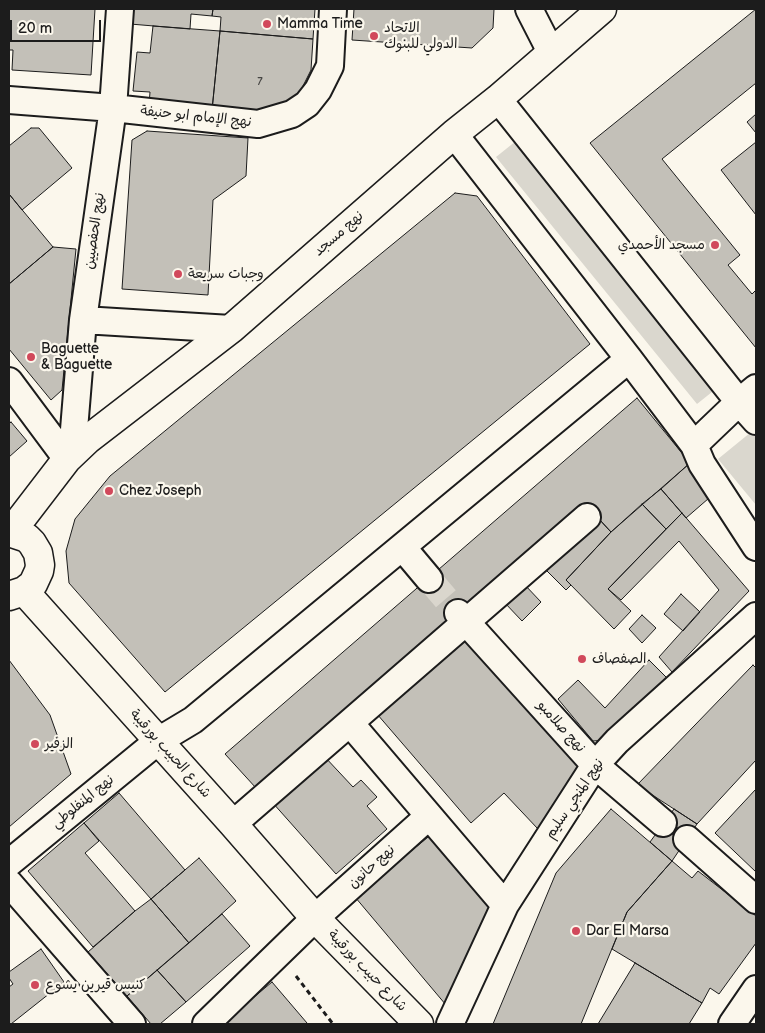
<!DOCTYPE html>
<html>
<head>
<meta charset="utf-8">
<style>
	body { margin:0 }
	#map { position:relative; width:765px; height:1033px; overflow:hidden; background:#fbf7ec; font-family:"Balsamiq Sans",sans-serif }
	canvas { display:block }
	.frame { position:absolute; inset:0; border:10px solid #1c1c1c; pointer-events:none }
	.scale { position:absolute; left:10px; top:20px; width:91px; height:22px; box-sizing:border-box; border:2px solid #1c1c1c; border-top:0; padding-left:6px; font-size:15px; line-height:18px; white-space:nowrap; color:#1c1c1c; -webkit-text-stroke:4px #fbf7ec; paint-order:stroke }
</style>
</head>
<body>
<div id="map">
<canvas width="765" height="1033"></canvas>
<div class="frame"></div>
<div class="scale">20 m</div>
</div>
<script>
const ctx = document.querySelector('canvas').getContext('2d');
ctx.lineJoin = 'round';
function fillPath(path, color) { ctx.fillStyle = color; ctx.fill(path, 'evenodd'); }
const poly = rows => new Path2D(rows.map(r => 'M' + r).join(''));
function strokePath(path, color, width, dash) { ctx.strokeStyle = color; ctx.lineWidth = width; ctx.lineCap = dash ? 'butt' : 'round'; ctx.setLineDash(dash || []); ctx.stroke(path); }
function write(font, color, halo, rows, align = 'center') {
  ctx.font = font + ' "Balsamiq Sans","Playpen Sans Arabic",sans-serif'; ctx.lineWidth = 4.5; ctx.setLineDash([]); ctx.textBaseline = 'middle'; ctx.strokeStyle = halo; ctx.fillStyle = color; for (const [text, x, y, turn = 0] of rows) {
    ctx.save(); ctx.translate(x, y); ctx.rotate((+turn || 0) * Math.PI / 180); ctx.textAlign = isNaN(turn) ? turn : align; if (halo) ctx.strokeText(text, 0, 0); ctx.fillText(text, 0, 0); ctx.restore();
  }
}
const green = poly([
	[516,141,717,388,697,404,496,157],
	[756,428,756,505,718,459]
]);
const building = poly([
	[9,9,95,9,91,75,12,70,13,50,9,50,9,9],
	[131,9,213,9,212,16,191,14,190,29,130,24,131,9],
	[213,9,315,9,313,39,220,31,221,17,212,16,213,9],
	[354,9,494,9,493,28,472,48,352,40,354,9],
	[756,9,756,83,662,159,740,255,728,265,752,294,756,290,756,348,590,143,756,9],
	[153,26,220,31,212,110,149,105,150,92,133,91,137,52,150,53,153,26],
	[220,31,313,39,311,70,299,94,275,108,253,113,212,110,220,31],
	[756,114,756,133,747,122,756,114],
	[31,128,39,128,72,168,22,210,9,194,9,146,31,128],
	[147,131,248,138,246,176,213,200,208,295,122,289,132,140,147,131],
	[756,142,756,215,721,170,756,142],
	[455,193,477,196,590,344,165,692,69,583,66,551,75,519,110,476,455,193],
	[9,194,53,247,9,284,9,194],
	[53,247,76,249,62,390,51,400,9,349,9,284,53,247],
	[637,398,690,463,611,532,585,504,256,788,225,754,637,398],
	[11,422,27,441,9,457,9,424,11,422],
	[690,463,716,492,686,518,661,489,690,463],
	[661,489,682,513,666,529,642,504,661,489],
	[642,504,666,529,608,589,631,611,614,629,566,580,611,532,642,504],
	[682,513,749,591,672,672,659,657,719,590,679,541,621,600,608,589,682,513],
	[599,519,611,532,566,580,571,585,566,590,543,567,599,519],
	[524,584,541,602,522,621,504,602,524,584],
	[681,594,700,612,683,631,664,614,681,594],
	[642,615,656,628,642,643,629,629,642,615],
	[464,640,587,775,538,829,504,793,471,823,377,714,464,640],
	[9,660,50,715,71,774,9,827,9,660],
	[649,660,667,678,606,740,593,741,558,699,578,680,605,708,649,660],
	[753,665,756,668,756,760,697,824,637,785,753,665],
	[324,756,353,787,361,780,377,797,367,806,387,829,336,874,272,802,324,756],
	[756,789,756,872,715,833,756,789],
	[119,793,185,870,151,899,84,823,119,793],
	[611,809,672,861,627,912,581,1024,493,1024,556,873,611,809],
	[674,809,697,824,672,861,650,842,674,809],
	[84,823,99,841,85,853,135,911,93,947,28,871,84,823],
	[433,833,496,908,446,1005,355,897,433,833],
	[199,858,236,901,189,943,151,899,199,858],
	[672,861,692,878,698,871,756,916,756,943,719,994,710,988,702,1003,612,949,627,912,672,861],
	[151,899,189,943,127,996,88,952,135,911,151,899],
	[222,914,250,946,186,1002,157,970,222,914],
	[41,949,64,982,11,1024,9,1024,9,987,13,984,9,978,9,972,41,949],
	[635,963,702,1003,689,1024,598,1024,635,963],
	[157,970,186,1002,160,1024,151,1024,127,996,157,970],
	[272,982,307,1023,305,1024,222,1024,272,982]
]);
const streetTunnel = poly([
	[429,579,458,613]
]);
const path = poly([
	[296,976,333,1024]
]);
const street = poly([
	[529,9,551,52],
	[498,99,739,402,756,421],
	[9,100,113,108,258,124,292,114,307,104,318,90,330,66,333,9],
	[454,134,629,359,694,445,702,464,756,547],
	[83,320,231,329],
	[9,381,67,459],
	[694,445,739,402,756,388],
	[72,454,83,320,113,108,120,9],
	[403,548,429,579],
	[458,613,595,765,663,823],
	[350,723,505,905],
	[233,824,587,517],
	[687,839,756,900],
	[9,863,158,741,193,720,629,359],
	[9,883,132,1024],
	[206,1024,315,918,429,816],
	[450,1024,505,905,595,765,617,741,756,616],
	[732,1024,756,989]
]);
const secondary = poly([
	[9,532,27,538,32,543,38,553,40,565,39,571,33,584,24,591,9,596],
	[11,532,67,459,87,440,231,329,454,134,498,99,602,9],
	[24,591,233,824,315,918,419,1024]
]);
const markers = [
	[267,24,5,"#d1495b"],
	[374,36,5,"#d1495b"],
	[715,245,5,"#d1495b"],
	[178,274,5,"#d1495b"],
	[31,357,5,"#d1495b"],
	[109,491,5,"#d1495b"],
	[582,659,5,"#d1495b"],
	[35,744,5,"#d1495b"],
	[576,931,5,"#d1495b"],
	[35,985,5,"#d1495b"]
];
const numberNames = [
	["7",260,82]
];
const poiNames = [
	["Mamma Time",277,24],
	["الاتحاد",384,28],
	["الدولي للبنوك",384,44],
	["مسجد الأحمدي",705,245,"right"],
	["وجبات سريعة",188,274],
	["Baguette",41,349],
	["& Baguette",41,365],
	["Chez Joseph",119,491],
	["الصفصاف",592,659],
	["الزفير",45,744],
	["Dar El Marsa",586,931],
	["كنيس قيرين يشوع",45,985]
];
const streetNames = [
	["نهج الإمام ابو حنيفة",196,117,6],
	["نهج الحفصيين",95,231,-82],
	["نهج مسجد",339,234,-41],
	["نهج صلامبو",561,727,48],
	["شارع الحبيب بورقيبة",170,754,48],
	["نهج المنجي سليم",575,799,-56],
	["نهج المنفلوطي",83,802,-39],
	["نهج حانون",372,867,-42],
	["شارع حبيب بورقيبة",367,971,46]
];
fillPath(green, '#dad7ce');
fillPath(building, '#c3c0b8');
strokePath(building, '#1c1c1c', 1);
strokePath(streetTunnel, '#dad6cd', 26, [26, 13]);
strokePath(street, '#1c1c1c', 30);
strokePath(secondary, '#1c1c1c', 31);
strokePath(path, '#1c1c1c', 3, [5, 4]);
strokePath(street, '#fbf7ec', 26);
strokePath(secondary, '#fbf7ec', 28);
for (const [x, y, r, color] of markers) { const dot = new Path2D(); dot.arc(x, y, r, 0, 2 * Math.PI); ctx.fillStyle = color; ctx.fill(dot); strokePath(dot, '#fbf7ec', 2); }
write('11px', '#464543', null, numberNames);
write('14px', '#1c1c1c', '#fbf7ec', poiNames, 'left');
write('14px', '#1c1c1c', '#fbf7ec', streetNames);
</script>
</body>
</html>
